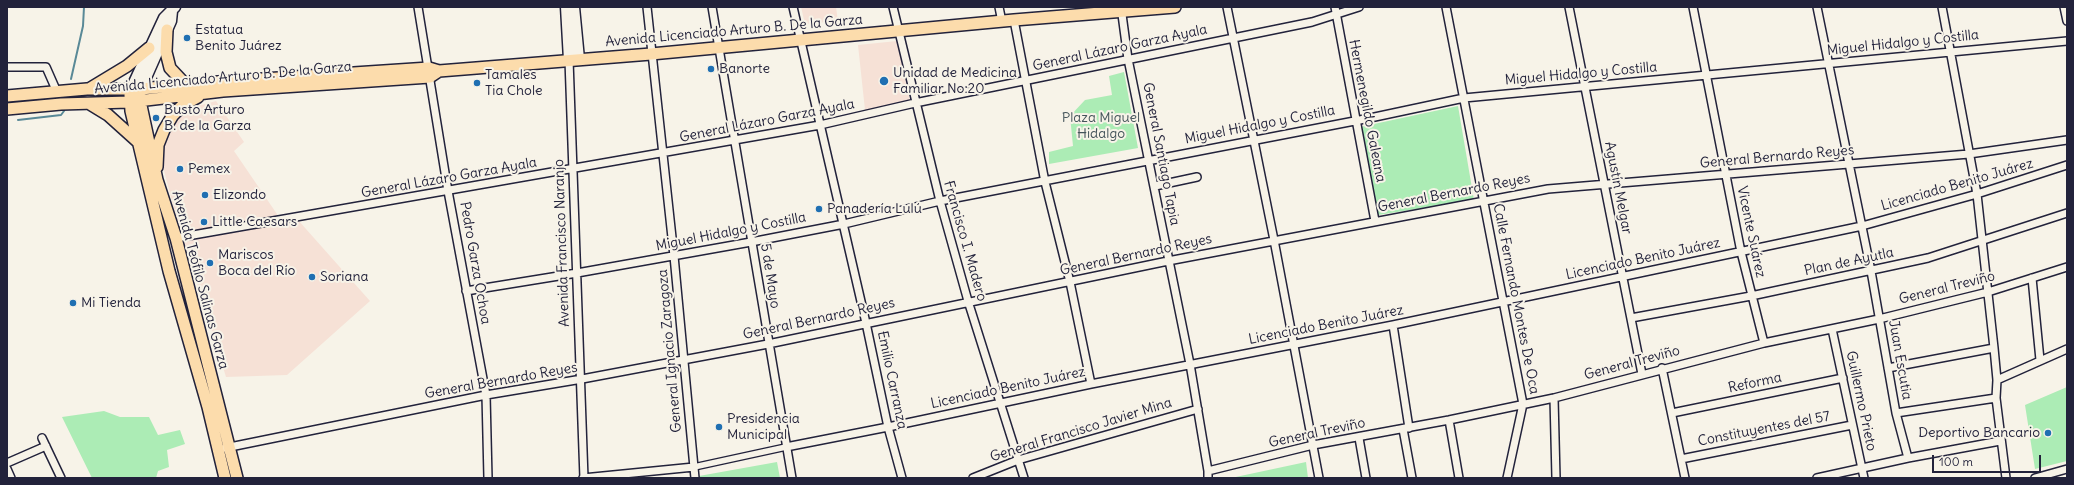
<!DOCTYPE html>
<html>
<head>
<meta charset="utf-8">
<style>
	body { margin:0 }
	#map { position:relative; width:2074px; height:485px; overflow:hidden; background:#f7f3e8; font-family:Delius,sans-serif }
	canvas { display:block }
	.frame { position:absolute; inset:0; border:8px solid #22223b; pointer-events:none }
	.scale { position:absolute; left:1932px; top:455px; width:109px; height:18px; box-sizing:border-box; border:2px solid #22223b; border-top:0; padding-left:5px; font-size:12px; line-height:14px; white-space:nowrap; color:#22223b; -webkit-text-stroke:3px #f7f3e8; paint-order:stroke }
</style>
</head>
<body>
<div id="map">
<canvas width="2074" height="485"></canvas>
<div class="frame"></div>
<div class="scale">100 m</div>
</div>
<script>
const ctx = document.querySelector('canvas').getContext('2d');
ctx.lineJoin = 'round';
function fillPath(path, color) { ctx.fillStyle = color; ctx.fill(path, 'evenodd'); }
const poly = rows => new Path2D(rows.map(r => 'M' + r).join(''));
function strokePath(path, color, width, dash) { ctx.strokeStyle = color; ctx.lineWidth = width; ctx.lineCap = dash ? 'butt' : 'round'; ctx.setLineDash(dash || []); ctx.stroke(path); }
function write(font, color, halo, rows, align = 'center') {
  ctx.font = font + ' Delius,sans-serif'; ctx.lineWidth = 4; ctx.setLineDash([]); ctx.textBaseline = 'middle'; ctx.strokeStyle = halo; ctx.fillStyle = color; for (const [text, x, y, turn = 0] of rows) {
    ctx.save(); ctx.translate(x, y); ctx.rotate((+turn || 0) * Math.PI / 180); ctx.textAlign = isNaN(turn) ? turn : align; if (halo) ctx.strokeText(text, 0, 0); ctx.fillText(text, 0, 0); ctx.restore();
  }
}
const built = poly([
	[801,7,836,7,838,21,805,24],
	[897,41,910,101,865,110,858,45],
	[216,101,244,142,234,151,279,217,298,220,370,301,287,375,226,377,173,205,162,163,162,144,176,121,185,111,194,107]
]);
const green = poly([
	[1124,72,1138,148,1049,164,1049,152,1073,146,1070,116,1085,100,1112,95,1109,76],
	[1458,106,1474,200,1378,215,1360,127],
	[2067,387,2067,461,2035,469,2025,405],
	[104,411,120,417,149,417,158,435,180,430,185,444,167,450,169,467,158,471,156,478,92,478,62,417],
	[777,462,780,478,699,478,699,476],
	[1306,462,1308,478,1231,478]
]);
const stream = poly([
	[71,79,83,26,84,7],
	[18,120,61,115,64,111]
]);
const pedestrian = poly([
	[694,467,786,447]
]);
const minor = poly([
	[418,7,448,191,486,395,488,478],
	[647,7,674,256,695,478],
	[712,7,792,478],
	[793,7,866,323,888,427,902,478],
	[893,7,940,201,968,301,1024,478],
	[999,7,1002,22],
	[1121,7,1128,59,1190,364,1208,471],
	[1227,7,1274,240,1319,478],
	[1335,7,1375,221],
	[1446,7,1523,404,1507,478],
	[1569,7,1642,374],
	[1693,7,1741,252,1764,343],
	[1817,7,1871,271,1896,413,1908,458],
	[1942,7,1977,194,1994,348,1997,380,1996,398,2006,478],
	[2064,7,2067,21],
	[1014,20,1045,182,1070,282,1091,384],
	[569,60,584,478],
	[7,67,46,67,57,92],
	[1155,186,1197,177],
	[176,238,820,125,915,103,1312,22,1359,7],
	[2032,278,2040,360],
	[466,291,577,273,751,242,844,224,940,201,1370,118,1464,98,2067,41],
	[1631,318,1751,296,1928,258,2067,213],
	[1393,325,1409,428],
	[1832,329,1864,478],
	[1662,368,1685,478],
	[1888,368,1994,348],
	[1997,380,2067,349],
	[1554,398,1556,478],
	[1672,413,1843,378],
	[1896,413,1996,398],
	[1449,420,1459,478],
	[1403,429,1412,478],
	[42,438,61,478],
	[1359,438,1366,478],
	[786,447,888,427,1091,384,1393,325,1862,226,1977,194,2067,165],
	[225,448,486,395,582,379,768,344,1168,261,1548,189,1969,154,2067,140],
	[1681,459,1852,425],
	[7,463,46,446],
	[7,469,11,478],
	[583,478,694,467],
	[973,478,1018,460,1198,409],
	[1208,478,1208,471,1313,445,1449,420,1554,398,1764,343,1879,319,1988,292,2067,267],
	[1817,478,1908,458,2000,441],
	[2035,478,2067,469]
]);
const secondary = poly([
	[566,7,569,60],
	[574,7,579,59],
	[131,89,164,18,175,7],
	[141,89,171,21,172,11]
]);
const primary = poly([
	[167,30,166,52,170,68,186,85],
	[89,89,127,66,149,48],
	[140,93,140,101,157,180,176,238,237,478],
	[130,95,131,111,169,271,208,407,225,478],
	[7,96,87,89,141,89,203,83,429,68,439,71,651,54,1014,20,1175,7],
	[90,104,108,115,138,142],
	[7,109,61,104,129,102,223,91,430,77,439,71],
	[157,167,158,145,164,130,173,115,183,105,198,97]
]);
const markers = [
	[187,38,4,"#1f6fb2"],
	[711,69,4,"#1f6fb2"],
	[884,81,5,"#1f6fb2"],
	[477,83,4,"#1f6fb2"],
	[156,118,4,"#1f6fb2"],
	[180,169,4,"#1f6fb2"],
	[205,195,4,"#1f6fb2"],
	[819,209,4,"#1f6fb2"],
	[204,222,4,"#1f6fb2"],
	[210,263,4,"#1f6fb2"],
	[312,277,4,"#1f6fb2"],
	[73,303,4,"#1f6fb2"],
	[719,427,4,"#1f6fb2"],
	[2048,433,4,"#1f6fb2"]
];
const poiNames = [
	["Estatua",195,30],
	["Benito Juárez",195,46],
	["Banorte",719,69],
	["Unidad de Medicina",893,73],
	["Familiar No:20",893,89],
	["Tamales",485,75],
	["Tia Chole",485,91],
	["Busto Arturo",164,110],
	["B. de la Garza",164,126],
	["Pemex",188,169],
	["Elizondo",213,195],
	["Panadería Lulú",827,209],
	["Little Caesars",212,222],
	["Mariscos",218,255],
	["Boca del Río",218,271],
	["Soriana",320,277],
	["Mi Tienda",81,303],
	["Presidencia",727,419],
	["Municipal",727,435],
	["Deportivo Bancario",2040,433,"right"]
];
const streetNames = [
	["Avenida Licenciado Arturo B. De la Garza",734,31,-5],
	["Miguel Hidalgo y Costilla",1903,43,-6],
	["General Lázaro Garza Ayala",1120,48,-12],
	["Miguel Hidalgo y Costilla",1581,74,-5],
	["Avenida Licenciado Arturo B. De la Garza",223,78,-5],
	["Hermenegildo Galeana",1367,111,79],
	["General Lázaro Garza Ayala",767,121,-11],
	["Miguel Hidalgo y Costilla",1260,125,-11],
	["General Santiago Tapia",1161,154,79],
	["General Bernardo Reyes",1777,157,-5],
	["General Lázaro Garza Ayala",449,178,-10],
	["Licenciado Benito Juárez",1957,185,-16],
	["Agustín Melgar",1618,188,79],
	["General Bernardo Reyes",1454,193,-11],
	["Miguel Hidalgo y Costilla",731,232,-11],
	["Vicente Suárez",1751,232,78],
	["Francisco I. Madero",965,241,74],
	["Avenida Francisco Naranjo",562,243,-92],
	["General Bernardo Reyes",1136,255,-12],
	["Licenciado Benito Juárez",1643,259,-12],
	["Plan de Ayutla",1849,262,-12],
	["Pedro Garza Ochoa",475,263,80],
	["5 de Mayo",770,276,81],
	["Avenida Teófilo Salinas Garza",200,280,75],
	["General Treviño",1947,288,-14],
	["Calle Fernando Montes De Oca",1516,299,79],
	["General Bernardo Reyes",819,319,-12],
	["Licenciado Benito Juárez",1326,325,-11],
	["General Ignacio Zaragoza",670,351,-95],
	["Juan Escutia",1900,360,80],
	["General Treviño",1632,363,-15],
	["Emilio Carranza",892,380,78],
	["General Bernardo Reyes",501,381,-10],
	["Reforma",1755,383,-12],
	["Licenciado Benito Juárez",1008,388,-12],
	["Guillermo Prieto",1861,401,78],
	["Constituyentes del 57",1764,429,-11],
	["General Francisco Javier Mina",1081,430,-17],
	["General Treviño",1317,433,-12]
];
const parkNames = [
	["Plaza Miguel",1101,118],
	["Hidalgo",1101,134]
];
fillPath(built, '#f6e1d6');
fillPath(green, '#acecb5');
strokePath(stream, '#598997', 2);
strokePath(pedestrian, '#22223b', 8);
strokePath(minor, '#22223b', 10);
strokePath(secondary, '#22223b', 13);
strokePath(primary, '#22223b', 14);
strokePath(pedestrian, '#f7f3e8', 5.5);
strokePath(minor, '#f7f3e8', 7);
strokePath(secondary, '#f7f3e8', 10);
strokePath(primary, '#fcdcac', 11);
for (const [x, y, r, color] of markers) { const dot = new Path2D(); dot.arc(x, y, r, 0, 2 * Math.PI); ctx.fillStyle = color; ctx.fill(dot); strokePath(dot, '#f7f3e8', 1.5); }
write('14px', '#22223b', '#f7f3e8', poiNames, 'left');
write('14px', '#22223b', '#f7f3e8', streetNames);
write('14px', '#44545a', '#f7f3e8', parkNames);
</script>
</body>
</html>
